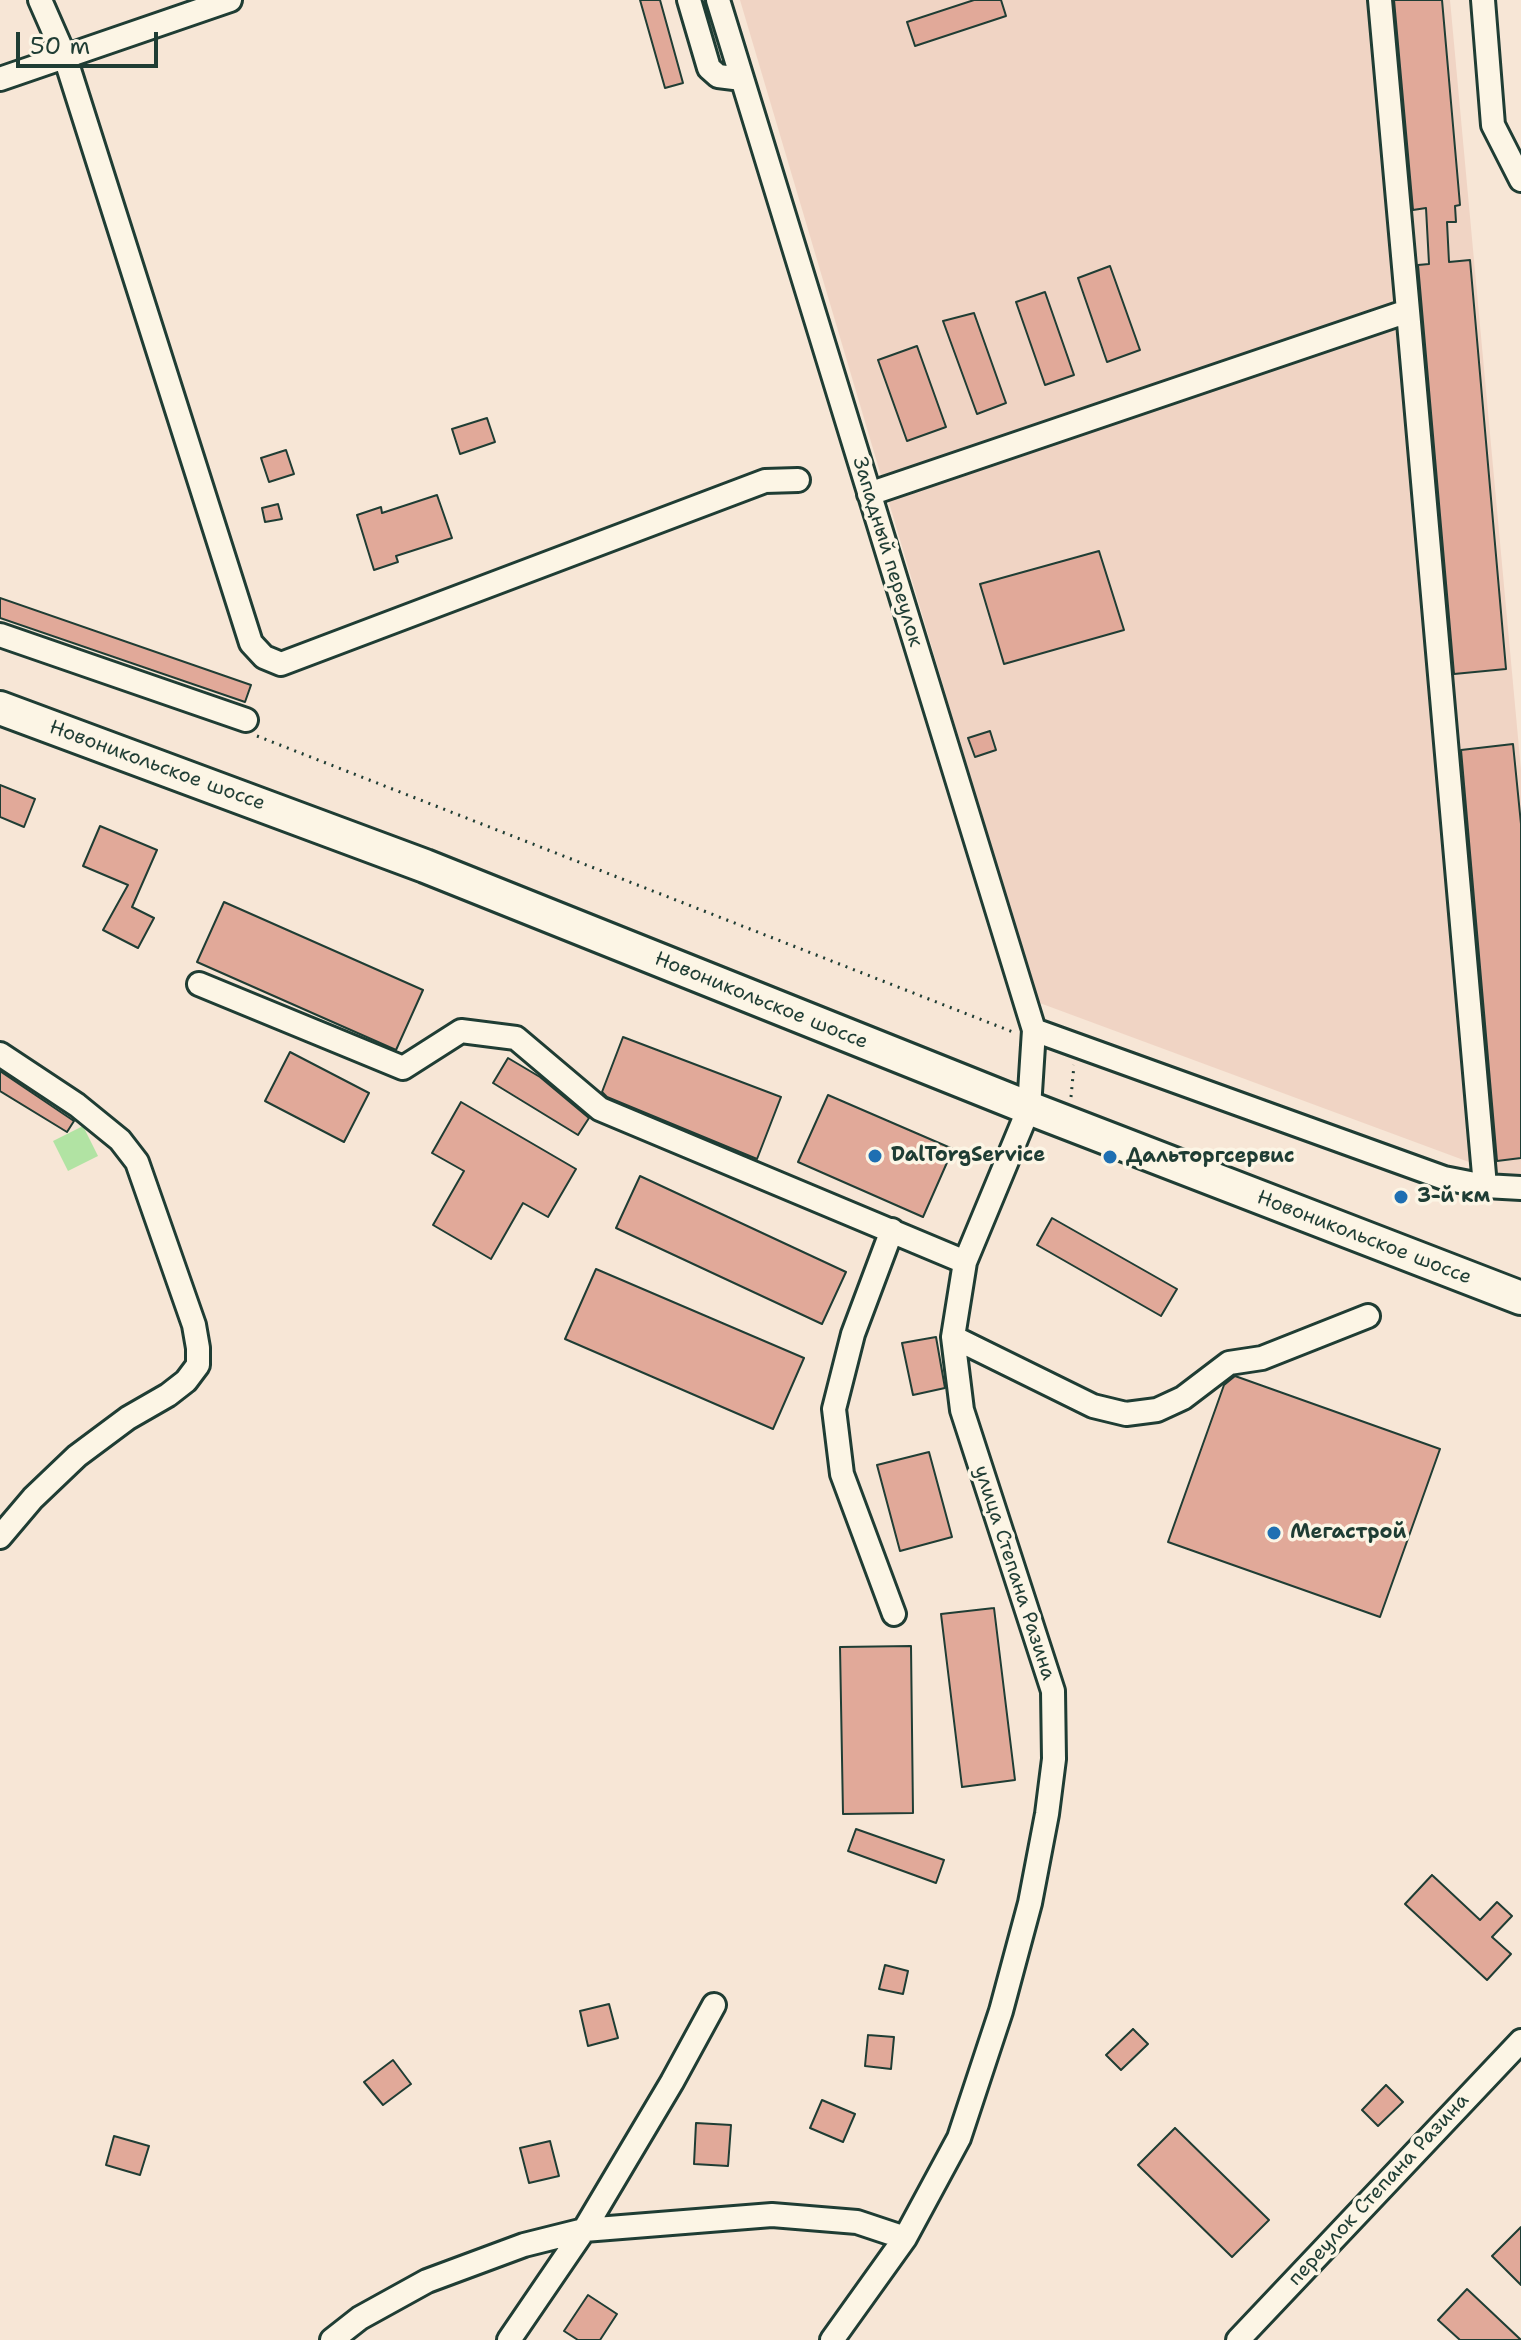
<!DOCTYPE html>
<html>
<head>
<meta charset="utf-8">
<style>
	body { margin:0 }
	#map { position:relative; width:1521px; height:2340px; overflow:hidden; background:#f7e6d6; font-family:"Shantell Sans",sans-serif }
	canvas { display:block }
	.scale { position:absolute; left:16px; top:32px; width:142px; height:36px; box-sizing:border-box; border:4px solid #1f3d34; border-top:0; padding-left:10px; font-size:24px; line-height:28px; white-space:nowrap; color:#1f3d34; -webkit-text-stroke:6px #fcf5e5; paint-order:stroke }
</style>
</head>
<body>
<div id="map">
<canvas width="1521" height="2340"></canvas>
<div class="scale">50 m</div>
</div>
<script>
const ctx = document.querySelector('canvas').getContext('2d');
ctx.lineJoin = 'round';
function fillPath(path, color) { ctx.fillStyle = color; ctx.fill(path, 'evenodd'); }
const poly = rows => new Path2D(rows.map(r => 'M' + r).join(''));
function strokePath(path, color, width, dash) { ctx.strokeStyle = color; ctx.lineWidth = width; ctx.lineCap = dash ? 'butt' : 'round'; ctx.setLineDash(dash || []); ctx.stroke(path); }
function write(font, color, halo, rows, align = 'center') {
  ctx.font = font + ' "Shantell Sans",sans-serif'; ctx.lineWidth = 7; ctx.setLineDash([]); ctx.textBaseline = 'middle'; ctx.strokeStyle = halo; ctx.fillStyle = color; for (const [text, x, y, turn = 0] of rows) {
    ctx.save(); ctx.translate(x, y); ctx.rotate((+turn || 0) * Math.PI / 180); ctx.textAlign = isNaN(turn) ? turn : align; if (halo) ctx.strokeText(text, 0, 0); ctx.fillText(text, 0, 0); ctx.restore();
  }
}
const built = poly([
	[740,0,1450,0,1521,770,1521,1174,1504,1175,1037,1002]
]);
const green = poly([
	[83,1126,98,1156,68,1171,53,1141]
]);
const building = poly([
	[640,0,660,0,683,83,665,88,640,0],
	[974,0,1001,0,1006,16,915,46,907,22,974,0],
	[1394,0,1442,0,1460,205,1455,206,1456,222,1447,222,1449,262,1470,260,1506,669,1454,674,1418,265,1429,264,1426,208,1413,210,1394,0],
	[1110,266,1140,350,1107,362,1078,278,1110,266],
	[1045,292,1074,375,1045,385,1016,302,1045,292],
	[974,313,1006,403,977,414,943,321,974,313],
	[917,346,946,427,907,441,878,360,917,346],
	[487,418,495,442,460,454,452,429,487,418],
	[286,450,294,474,269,482,261,458,286,450],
	[437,495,452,538,396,556,398,562,374,570,357,515,381,507,382,513,437,495],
	[278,504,282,519,265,522,262,508,278,504],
	[1099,551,1124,630,1004,664,980,584,1099,551],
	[0,598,251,685,245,702,0,618,0,598],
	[990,731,996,750,975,757,968,738,990,731],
	[1513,744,1521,824,1521,1158,1497,1161,1461,750,1513,744],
	[0,785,35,799,24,827,0,817,0,785],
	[100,826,157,850,132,907,154,918,138,948,103,930,128,885,83,866,100,826],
	[224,902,423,990,396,1050,197,962,224,902],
	[623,1037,781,1097,757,1159,607,1097,602,1092,623,1037],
	[290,1052,369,1093,344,1142,265,1101,290,1052],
	[508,1058,540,1077,589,1118,578,1135,493,1083,508,1058],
	[0,1071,74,1121,67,1132,0,1091,0,1071],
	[828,1095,953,1149,923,1217,798,1162,828,1095],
	[461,1102,576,1169,548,1217,523,1203,491,1259,433,1225,464,1171,432,1153,461,1102],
	[640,1176,846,1272,822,1324,616,1228,640,1176],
	[1052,1218,1177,1289,1161,1316,1037,1245,1052,1218],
	[596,1269,804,1358,773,1429,565,1339,596,1269],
	[936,1337,945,1388,913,1395,902,1343,936,1337],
	[1235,1376,1440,1449,1380,1617,1168,1542,1224,1385,1235,1376],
	[929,1452,952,1537,900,1551,877,1465,929,1452],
	[994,1608,1015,1780,962,1787,941,1614,994,1608],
	[911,1646,913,1813,843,1814,840,1647,911,1646],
	[856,1829,944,1860,936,1883,848,1851,856,1829],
	[1432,1875,1480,1920,1497,1902,1512,1916,1492,1937,1511,1954,1487,1980,1405,1904,1432,1875],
	[885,1965,908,1971,903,1994,879,1989,885,1965],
	[609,2004,618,2038,588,2046,580,2011,609,2004],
	[1133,2029,1148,2044,1121,2070,1106,2055,1133,2029],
	[868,2035,894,2037,891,2069,865,2066,868,2035],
	[393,2060,411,2084,383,2105,364,2082,393,2060],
	[1386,2085,1403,2102,1378,2126,1362,2110,1386,2085],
	[822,2100,855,2114,843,2142,810,2128,822,2100],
	[696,2123,731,2125,728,2166,694,2164,696,2123],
	[1175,2128,1269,2220,1232,2257,1138,2165,1175,2128],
	[114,2136,149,2146,140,2175,106,2165,114,2136],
	[550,2141,559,2176,529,2183,520,2148,550,2141],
	[1521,2227,1521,2285,1492,2256,1521,2227],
	[1467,2289,1521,2340,1460,2340,1438,2320,1467,2289],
	[588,2295,617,2314,600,2340,578,2340,564,2331,588,2295]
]);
const path = poly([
	[257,736,1013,1032],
	[1071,1097,1074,1065]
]);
const minor = poly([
	[40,0,65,57,251,643,264,657,281,664,765,481,798,480],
	[689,0,709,68,718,76,742,79],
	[718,0,1034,1030,1029,1108,965,1262,953,1337,962,1410,1053,1691,1054,1759,1047,1814,1030,1903,1001,2011,959,2138,905,2238,832,2340],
	[1483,0,1493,125,1521,180],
	[0,79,230,0],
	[1408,311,1485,1186],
	[869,494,1408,311,1380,0],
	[0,635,246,720],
	[199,984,403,1068,461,1031,516,1038,600,1109,965,1262],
	[1034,1030,1444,1178,1485,1186,1521,1188],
	[0,1054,77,1105,120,1140,137,1162,194,1325,198,1348,198,1365,186,1381,168,1395,128,1418,77,1456,33,1498,0,1537],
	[892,1230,853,1334,834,1409,842,1474,894,1614],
	[953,1337,1093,1406,1126,1414,1157,1410,1183,1398,1229,1363,1262,1358,1368,1316],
	[332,2340,360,2318,427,2281,524,2245,584,2230,772,2215,857,2222,905,2238],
	[509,2340,584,2230,672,2082,714,2005],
	[1238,2340,1521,2041]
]);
const highway = poly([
	[0,708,425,866,1029,1108,1521,1298]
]);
const markers = [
	[875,1156,8,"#1f6fb2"],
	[1110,1157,8,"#1f6fb2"],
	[1401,1197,8,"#1f6fb2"],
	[1274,1533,8,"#1f6fb2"]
];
const streetNames = [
	["Западный переулок",887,552,73],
	["Новоникольское шоссе",157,766,20],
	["Новоникольское шоссе",761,1001,22],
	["Новоникольское шоссе",1364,1238,21],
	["улица Степана Разина",1014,1573,72],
	["переулок Степана Разина",1379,2190,-47]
];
const poiNames = [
	["DalTorgService",891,1156],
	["Дальторгсервис",1126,1157],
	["3-й км",1417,1197],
	["Мегастрой",1290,1533]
];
fillPath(built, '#f0d4c4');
fillPath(green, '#b1e3a3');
fillPath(building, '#e1a999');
strokePath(building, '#1f3d34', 2);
strokePath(minor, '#1f3d34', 28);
strokePath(highway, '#1f3d34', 38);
strokePath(path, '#1f3d34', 3, [2, 6]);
strokePath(minor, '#fcf5e5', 22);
strokePath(highway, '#fcf5e5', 32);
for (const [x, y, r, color] of markers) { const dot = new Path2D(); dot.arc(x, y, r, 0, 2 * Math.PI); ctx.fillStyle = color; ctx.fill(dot); strokePath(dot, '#fcf5e5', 3); }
write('20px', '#1f3d34', '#fcf5e5', streetNames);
write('bold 20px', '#1f3d34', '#fcf5e5', poiNames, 'left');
</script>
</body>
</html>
